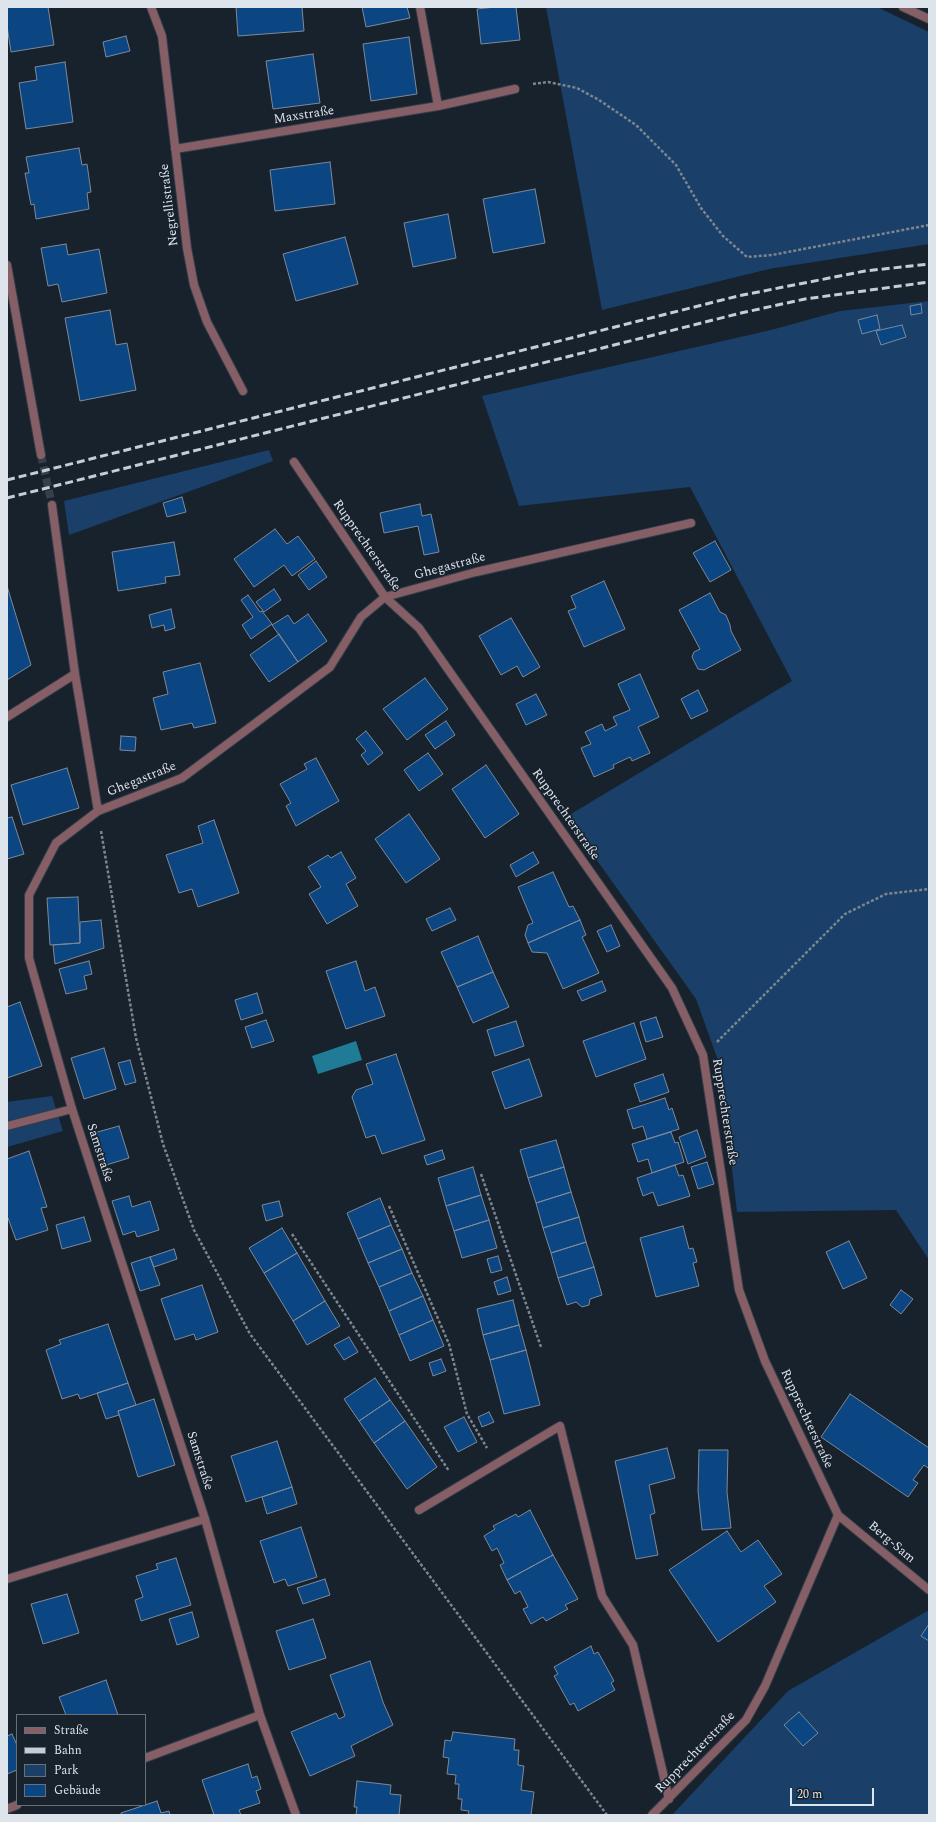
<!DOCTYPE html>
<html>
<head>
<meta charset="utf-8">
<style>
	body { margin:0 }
	#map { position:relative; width:936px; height:1822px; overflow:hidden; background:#18222d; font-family:Spectral,serif }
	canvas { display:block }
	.frame { position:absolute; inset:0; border:8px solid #dee4ec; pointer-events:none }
	.legend { position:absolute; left:16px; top:1714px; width:130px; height:92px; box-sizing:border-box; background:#18222d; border:1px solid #677079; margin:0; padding:5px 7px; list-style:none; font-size:12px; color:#dee4ec }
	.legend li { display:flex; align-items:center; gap:8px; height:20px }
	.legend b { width:20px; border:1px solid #677079 }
	.scale { position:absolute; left:790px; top:1788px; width:84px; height:18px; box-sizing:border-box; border:2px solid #dee4ec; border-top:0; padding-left:5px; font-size:12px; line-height:14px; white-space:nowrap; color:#dee4ec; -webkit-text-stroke:3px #18222d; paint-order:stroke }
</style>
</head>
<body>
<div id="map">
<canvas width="936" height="1822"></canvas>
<div class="frame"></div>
<ul class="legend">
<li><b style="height:5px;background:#865f66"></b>Straße</li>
<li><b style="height:5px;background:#c6cdd5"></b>Bahn</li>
<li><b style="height:11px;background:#1a3f69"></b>Park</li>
<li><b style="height:11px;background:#0c4682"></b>Gebäude</li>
</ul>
<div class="scale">20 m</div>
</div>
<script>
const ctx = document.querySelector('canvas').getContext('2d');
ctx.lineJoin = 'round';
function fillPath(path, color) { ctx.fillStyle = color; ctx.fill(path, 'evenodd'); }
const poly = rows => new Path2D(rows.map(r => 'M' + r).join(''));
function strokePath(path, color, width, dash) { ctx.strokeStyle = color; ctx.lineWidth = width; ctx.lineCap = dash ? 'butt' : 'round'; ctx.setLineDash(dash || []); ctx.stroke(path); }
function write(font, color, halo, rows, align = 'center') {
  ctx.font = font + ' Spectral,serif'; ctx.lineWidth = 3; ctx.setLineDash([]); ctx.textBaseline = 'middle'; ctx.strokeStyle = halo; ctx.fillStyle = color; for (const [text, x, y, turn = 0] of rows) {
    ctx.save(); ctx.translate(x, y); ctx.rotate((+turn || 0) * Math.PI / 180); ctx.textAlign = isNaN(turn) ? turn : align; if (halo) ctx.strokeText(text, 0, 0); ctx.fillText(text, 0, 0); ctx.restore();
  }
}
const green = poly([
	[546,7,877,7,929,32,929,244,769,269,602,310],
	[929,301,929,1260,896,1210,737,1212,720,1066,696,999,566,817,792,681,690,487,519,506,482,396,771,330,840,311],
	[269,450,273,461,69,535,64,501],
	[52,1096,63,1131,7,1147,7,1102],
	[929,1610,929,1815,672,1815,788,1691]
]);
const water = poly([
	[356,1041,362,1060,318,1074,312,1056]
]);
const building = poly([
	[7,7,48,7,54,45,11,52,7,26,7,7],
	[236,7,302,7,304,31,238,36,236,7],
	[362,7,407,7,410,18,366,27,362,7],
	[495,7,516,7,520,40,481,44,477,9,495,7],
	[126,36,130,51,106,57,103,42,126,36],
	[409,37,417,94,371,101,363,44,409,37],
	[313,54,320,103,273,109,266,61,313,54],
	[65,62,73,122,26,129,19,83,37,80,35,67,65,62],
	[79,148,82,165,87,164,91,192,87,193,89,209,36,219,34,204,31,205,25,173,29,173,26,157,79,148],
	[330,162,335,204,275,211,270,170,330,162],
	[535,189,545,243,493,253,483,199,535,189],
	[448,214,456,258,413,267,404,223,448,214],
	[345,237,358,284,296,301,283,254,345,237],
	[66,244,68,255,99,249,107,293,62,302,58,284,48,286,41,248,66,244],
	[921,304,922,313,911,315,910,306,921,304],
	[110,310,116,345,127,343,136,390,80,401,65,318,110,310],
	[877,315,880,329,862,334,858,320,877,315],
	[902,325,906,337,881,345,876,331,902,325],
	[182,497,186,512,167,517,163,503,182,497],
	[420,504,422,516,431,514,439,552,424,555,418,526,384,533,380,513,420,504],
	[275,529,287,544,298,536,315,559,292,576,284,565,254,587,234,559,275,529],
	[715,541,731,570,710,582,693,553,715,541],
	[174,542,180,575,165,577,166,583,118,591,112,552,174,542],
	[316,561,327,577,309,590,298,575,316,561],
	[604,581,625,629,584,647,568,611,576,608,571,596,604,581],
	[7,586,31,665,7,680,7,586],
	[274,589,281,600,264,612,256,602,274,589],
	[710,593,720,612,726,615,730,625,731,631,741,650,704,670,698,669,692,657,694,652,700,649,679,610,710,593],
	[248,595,260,612,262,611,272,624,251,639,242,625,253,617,241,600,248,595],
	[171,609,175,628,165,631,164,625,152,628,149,615,171,609],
	[308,614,327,641,298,662,272,625,288,615,294,624,308,614],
	[511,618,540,667,523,677,517,666,501,675,479,636,511,618],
	[279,634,298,662,269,682,250,655,279,634],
	[200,663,216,723,194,728,192,723,161,730,153,698,168,694,163,672,200,663],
	[640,674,659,717,638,727,650,753,632,761,630,757,613,765,614,768,594,777,581,748,591,744,585,732,602,724,605,731,617,725,613,717,630,710,618,684,640,674],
	[425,678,448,709,407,740,383,709,425,678],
	[698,690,708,711,691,719,681,699,698,690],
	[536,694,547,715,526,725,516,704,536,694],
	[446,721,455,735,435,749,425,735,446,721],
	[366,731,383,753,368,765,361,755,366,751,356,739,366,731],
	[121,736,136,737,135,751,120,750,121,736],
	[428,753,443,774,419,791,404,770,428,753],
	[316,758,339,801,296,826,286,806,291,803,280,784,307,769,304,764,316,758],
	[486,765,519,814,485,838,452,789,486,765],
	[67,768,79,808,23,825,11,785,67,768],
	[409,814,440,859,406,883,375,839,409,814],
	[12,817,24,854,7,859,7,818,12,817],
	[214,820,239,893,198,907,192,889,179,893,166,855,203,843,198,826,214,820],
	[341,852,356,878,346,884,358,906,327,924,309,894,321,887,308,867,328,855,331,858,341,852],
	[533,852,539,863,516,877,510,865,533,852],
	[553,872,569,907,573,906,580,920,528,943,525,935,528,925,533,923,518,887,553,872],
	[78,897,80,943,50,945,47,898,78,897],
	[450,908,456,920,432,931,426,919,450,908],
	[101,920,104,948,55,964,53,945,80,943,80,922,101,920],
	[580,920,586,935,582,937,599,973,563,989,547,953,532,952,528,943,580,920],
	[611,925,620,946,607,952,597,931,611,925],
	[478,936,493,972,457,987,441,952,478,936],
	[89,961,92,974,84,976,87,989,66,994,59,969,89,961],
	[356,961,365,991,375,987,385,1016,346,1029,326,971,356,961],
	[493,972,509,1007,473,1023,457,987,493,972],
	[602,981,606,991,582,1001,577,991,602,981],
	[257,993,263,1013,241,1020,235,1000,257,993],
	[20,1002,42,1066,7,1078,7,1007,20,1002],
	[656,1017,663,1037,646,1042,640,1022,656,1017],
	[266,1020,274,1041,252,1048,245,1027,266,1020],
	[516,1021,524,1046,495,1056,487,1030,516,1021],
	[634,1023,646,1059,596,1077,583,1041,634,1023],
	[104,1048,116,1089,84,1099,71,1058,104,1048],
	[396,1054,425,1140,382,1154,375,1135,366,1138,352,1097,356,1090,373,1084,366,1064,396,1054],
	[529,1059,542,1096,505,1109,492,1072,529,1059],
	[130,1060,136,1082,125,1085,118,1063,130,1060],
	[663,1074,669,1092,640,1102,634,1084,663,1074],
	[665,1098,669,1110,672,1108,679,1129,647,1139,643,1126,633,1129,627,1110,665,1098],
	[119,1126,129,1158,103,1166,94,1133,119,1126],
	[697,1130,706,1157,688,1164,679,1137,697,1130],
	[671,1132,675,1143,678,1142,684,1162,652,1173,648,1159,638,1162,632,1144,671,1132],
	[556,1140,564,1167,528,1178,520,1150,556,1140],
	[442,1150,445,1159,427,1165,424,1156,442,1150],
	[29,1151,47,1207,41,1208,48,1230,16,1240,8,1218,7,1218,7,1159,29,1151],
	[707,1162,714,1184,698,1189,691,1167,707,1162],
	[675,1165,679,1176,683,1175,690,1196,658,1206,653,1192,643,1196,637,1178,675,1165],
	[473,1167,481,1195,446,1206,438,1178,473,1167],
	[564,1167,571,1192,536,1203,528,1178,564,1167],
	[571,1192,579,1217,543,1228,536,1203,571,1192],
	[481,1195,489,1220,454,1231,446,1206,481,1195],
	[129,1196,132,1207,150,1201,159,1230,137,1237,135,1231,123,1235,112,1201,129,1196],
	[380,1198,391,1225,358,1239,347,1213,380,1198],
	[279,1201,283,1216,266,1221,262,1205,279,1201],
	[84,1217,91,1241,62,1249,56,1225,84,1217],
	[579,1217,586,1242,551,1253,543,1228,579,1217],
	[489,1220,497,1248,462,1258,454,1231,489,1220],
	[391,1225,402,1249,368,1263,358,1239,391,1225],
	[683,1226,689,1249,693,1248,697,1262,693,1263,699,1286,656,1297,640,1238,683,1226],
	[282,1228,297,1253,264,1273,249,1248,282,1228],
	[849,1241,867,1278,843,1289,826,1252,849,1241],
	[586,1242,594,1267,558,1278,551,1253,586,1242],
	[174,1249,177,1259,154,1267,150,1257,174,1249],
	[402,1249,412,1273,379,1287,368,1263,402,1249],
	[297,1253,325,1301,293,1321,264,1273,297,1253],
	[498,1256,502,1270,491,1273,487,1259,498,1256],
	[150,1257,160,1285,140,1291,131,1263,150,1257],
	[594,1267,602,1295,590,1299,589,1305,582,1307,576,1302,567,1305,558,1278,594,1267],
	[412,1273,423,1296,389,1311,379,1287,412,1273],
	[507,1277,511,1291,498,1295,494,1282,507,1277],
	[202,1285,218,1332,196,1340,194,1334,175,1340,161,1299,202,1285],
	[901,1290,913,1299,901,1314,890,1305,901,1290],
	[423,1296,433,1320,399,1335,389,1311,423,1296],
	[513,1300,519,1325,483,1335,477,1309,513,1300],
	[325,1301,340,1326,307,1345,293,1321,325,1301],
	[433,1320,444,1346,410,1361,399,1335,433,1320],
	[108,1324,128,1383,80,1399,78,1394,62,1399,46,1350,61,1344,59,1340,108,1324],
	[519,1325,526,1350,490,1360,483,1335,519,1325],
	[349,1337,358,1352,344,1360,334,1345,349,1337],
	[526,1350,540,1405,504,1414,490,1360,526,1350],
	[441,1359,446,1371,433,1376,429,1363,441,1359],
	[375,1378,390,1400,359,1421,344,1399,375,1378],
	[128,1383,136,1405,118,1411,119,1415,106,1419,97,1393,128,1383],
	[850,1394,929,1448,929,1466,928,1468,924,1465,913,1480,918,1483,908,1497,821,1437,850,1394],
	[154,1399,175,1465,138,1477,118,1411,154,1399],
	[390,1400,405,1421,374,1443,359,1421,390,1400],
	[489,1412,494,1422,482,1427,478,1417,489,1412],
	[464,1417,477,1442,458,1452,444,1427,464,1417],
	[405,1421,437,1467,407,1489,374,1443,405,1421],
	[277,1441,292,1487,246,1502,231,1456,277,1441],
	[667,1448,675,1478,649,1485,655,1513,650,1515,658,1555,636,1559,615,1461,667,1448],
	[699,1450,728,1450,727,1492,731,1528,702,1530,698,1491,699,1450],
	[292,1487,297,1504,267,1514,262,1497,292,1487],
	[530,1510,553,1555,507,1580,500,1565,504,1563,497,1548,492,1551,484,1536,495,1529,493,1526,516,1514,518,1517,530,1510],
	[301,1527,317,1577,288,1586,285,1579,274,1583,260,1541,301,1527],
	[727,1531,741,1552,758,1540,782,1574,764,1586,776,1602,718,1642,669,1570,727,1531],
	[553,1555,578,1599,565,1605,568,1609,546,1621,543,1617,531,1624,523,1609,528,1607,520,1591,515,1594,507,1580,553,1555],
	[176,1558,191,1605,141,1621,135,1600,143,1597,136,1576,158,1569,156,1564,176,1558],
	[325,1579,330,1595,303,1604,297,1588,325,1579],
	[67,1594,79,1633,43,1644,31,1604,67,1594],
	[192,1612,199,1637,177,1645,169,1619,192,1612],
	[313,1619,326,1658,289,1670,276,1631,313,1619],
	[929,1624,929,1641,921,1636,929,1624],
	[591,1646,594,1654,598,1652,614,1681,611,1683,615,1690,578,1711,574,1703,570,1705,554,1676,558,1674,554,1667,591,1646],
	[370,1661,383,1702,393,1725,351,1746,355,1756,310,1776,291,1732,336,1713,339,1719,345,1716,330,1675,370,1661],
	[106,1680,118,1715,66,1715,59,1697,106,1680],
	[799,1712,818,1733,803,1746,784,1725,799,1712],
	[453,1732,515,1739,514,1750,519,1750,518,1765,524,1766,521,1790,534,1792,531,1815,468,1815,469,1811,461,1810,462,1799,458,1799,459,1784,455,1784,456,1775,447,1774,449,1758,443,1757,445,1740,451,1741,453,1732],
	[12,1734,17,1745,17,1770,7,1774,7,1736,12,1734],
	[248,1764,252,1778,257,1776,261,1789,256,1791,260,1803,239,1810,241,1815,214,1815,202,1780,248,1764],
	[357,1781,391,1785,390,1794,401,1795,399,1815,356,1815,357,1807,354,1807,357,1781],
	[157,1801,161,1813,169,1811,170,1815,121,1815,121,1813,157,1801]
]);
const streetTunnel = poly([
	[41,455,52,505]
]);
const path = poly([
	[533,84,548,82,577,88,599,100,636,125,676,165,701,208,723,236,747,257,772,255,929,225],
	[101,831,136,1038,163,1144,194,1230,250,1334,607,1815],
	[717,1042,845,914,886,894,929,889],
	[481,1174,541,1347],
	[389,1206,449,1344,467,1414,487,1448],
	[292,1234,449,1471]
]);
const lane = poly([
	[420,7,438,106],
	[7,1126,72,1109],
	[419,1510,560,1426,602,1596,633,1645,669,1799]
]);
const street = poly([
	[151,7,162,36,187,248,194,285,207,322,243,391],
	[903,7,929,19],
	[175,149,438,106,515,89],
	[7,265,41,455],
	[294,462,385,597,419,628,672,988,703,1055,739,1290,765,1361,838,1515,765,1686,746,1720,652,1815],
	[52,505,75,674,98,811],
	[7,717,75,674],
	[838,1515,929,1590],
	[7,1579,205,1519],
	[145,1758,260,1715],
	[7,1809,17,1805],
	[296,1815,260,1715,205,1519,72,1109,29,958,29,895,56,843,98,811,182,778,253,725,330,667,361,617,385,597,476,572,691,523]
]);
const rail = poly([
	[7,480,738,296,865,271,929,264],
	[7,498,741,313,805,299,929,282]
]);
const streetNames = [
	["Maxstraße",304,116,-9],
	["Negrellistraße",170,205,-97],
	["Rupprechterstraße",366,546,55],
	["Ghegastraße",450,567,-15],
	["Ghegastraße",142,780,-22],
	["Rupprechterstraße",565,815,55],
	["Rupprechterstraße",724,1112,81],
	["Samstraße",99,1153,72],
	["Rupprechterstraße",806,1419,65],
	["Samstraße",199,1461,72],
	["Berg-Sam",891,1543,40],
	["Rupprechterstraße",696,1753,-46]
];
fillPath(green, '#1a3f69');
fillPath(water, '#207b97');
fillPath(building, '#0c4682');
strokePath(building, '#7d8998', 1);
strokePath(streetTunnel, '#363f4a', 8, [8, 4]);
strokePath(lane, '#343d48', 10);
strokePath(street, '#343d48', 10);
strokePath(path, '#7d858f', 2.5, [3, 2]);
strokePath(lane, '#865f66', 8);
strokePath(street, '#865f66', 8);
strokePath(rail, '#c6cdd5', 3, [8, 4]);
write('13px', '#dee4ec', '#18222d', streetNames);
</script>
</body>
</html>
